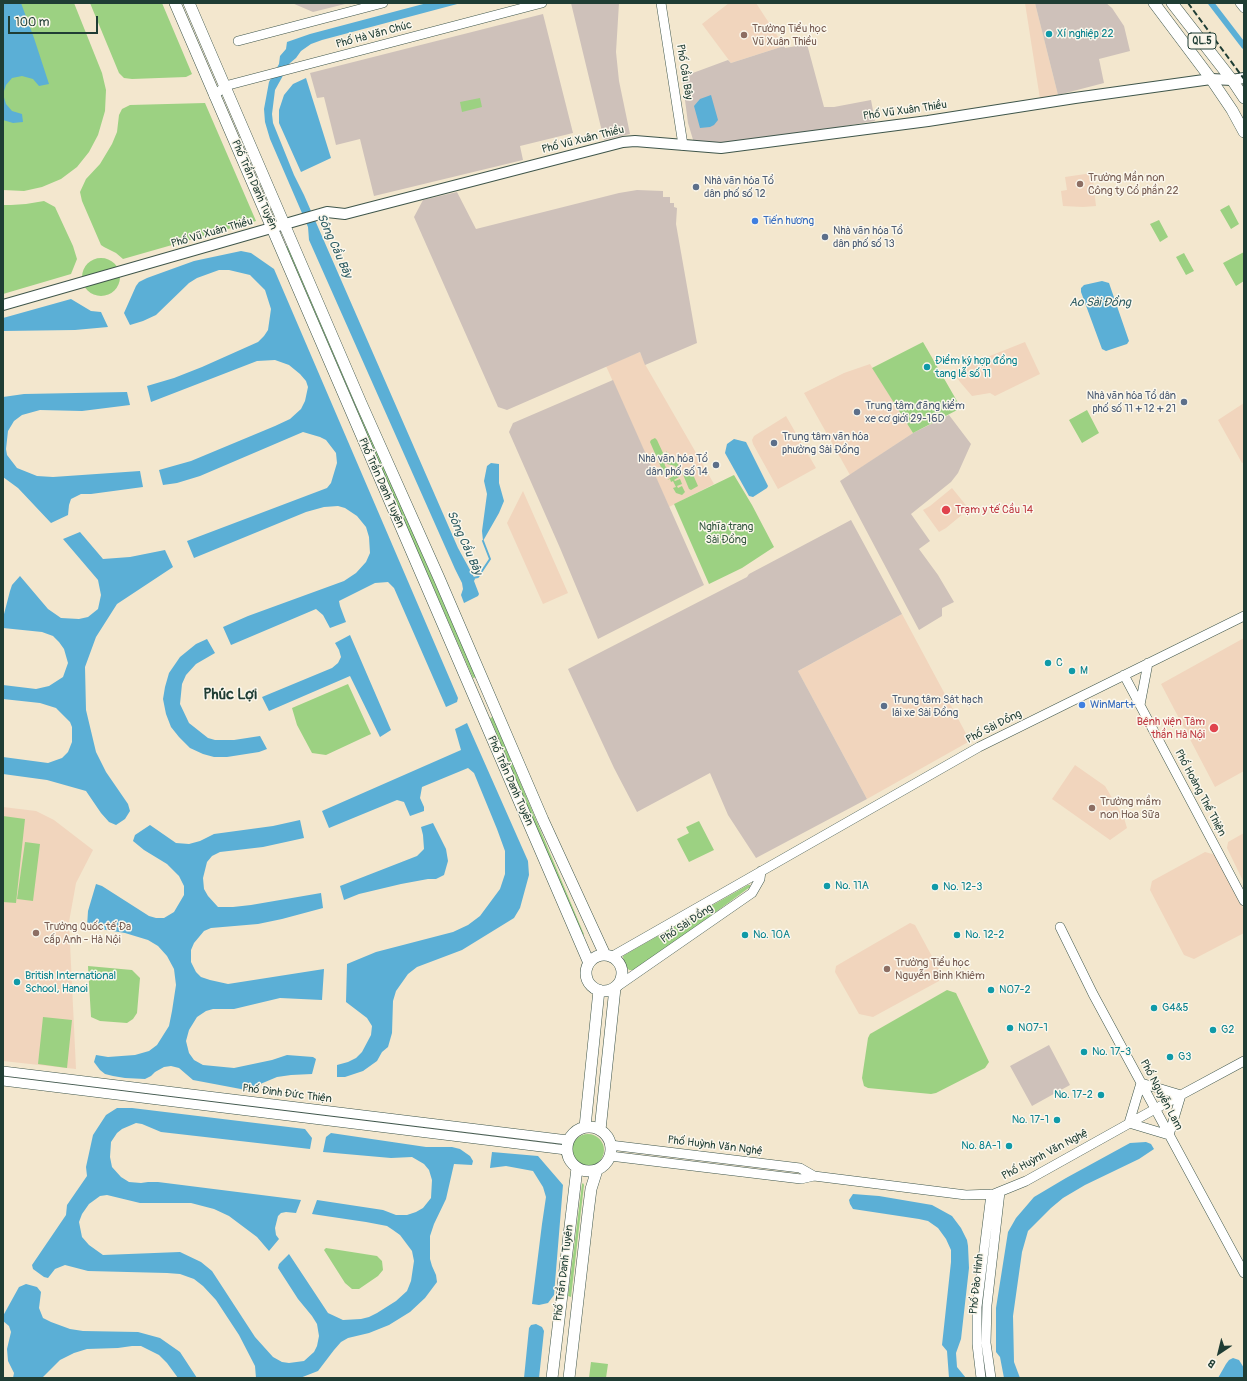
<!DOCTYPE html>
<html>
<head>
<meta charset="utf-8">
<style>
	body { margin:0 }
	#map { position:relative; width:1247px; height:1381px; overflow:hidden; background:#f3e7ce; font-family:Pangolin,sans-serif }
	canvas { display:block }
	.frame { position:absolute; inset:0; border:4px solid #1f3d34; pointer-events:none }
	.north { position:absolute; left:1199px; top:1333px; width:40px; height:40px; -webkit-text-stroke:3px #fbf7ec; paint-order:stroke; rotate:215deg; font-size:11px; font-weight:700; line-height:16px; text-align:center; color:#1f3d34 }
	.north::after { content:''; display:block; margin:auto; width:14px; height:18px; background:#1f3d34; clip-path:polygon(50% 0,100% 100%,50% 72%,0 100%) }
	.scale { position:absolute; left:8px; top:16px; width:90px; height:18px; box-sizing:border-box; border:2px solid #1f3d34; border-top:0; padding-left:5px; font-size:12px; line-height:14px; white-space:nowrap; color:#1f3d34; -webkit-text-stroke:3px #fbf7ec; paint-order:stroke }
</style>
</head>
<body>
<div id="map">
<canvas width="1247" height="1381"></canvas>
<div class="frame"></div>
<div class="north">B</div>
<div class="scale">100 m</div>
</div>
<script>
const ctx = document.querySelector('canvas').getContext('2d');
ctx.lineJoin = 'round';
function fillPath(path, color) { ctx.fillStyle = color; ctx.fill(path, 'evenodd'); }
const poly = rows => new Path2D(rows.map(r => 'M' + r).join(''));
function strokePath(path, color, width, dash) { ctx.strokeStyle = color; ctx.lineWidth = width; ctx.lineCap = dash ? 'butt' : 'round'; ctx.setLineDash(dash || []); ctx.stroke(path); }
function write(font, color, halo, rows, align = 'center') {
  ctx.font = font + ' Pangolin,sans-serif'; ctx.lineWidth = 3; ctx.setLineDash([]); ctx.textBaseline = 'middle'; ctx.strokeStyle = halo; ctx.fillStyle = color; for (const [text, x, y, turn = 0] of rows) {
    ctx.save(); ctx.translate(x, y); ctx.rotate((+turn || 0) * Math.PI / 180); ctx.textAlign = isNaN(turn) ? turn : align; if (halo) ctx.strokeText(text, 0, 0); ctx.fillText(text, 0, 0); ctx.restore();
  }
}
const built = poly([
	[729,3,756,3,784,46,731,63,702,24],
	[1025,3,1035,3,1058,95,1040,99],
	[1092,173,1096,206,1083,207,1063,206,1061,191,1067,190,1065,177],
	[1025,342,1040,374,995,396,990,393,972,396,960,382,952,371],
	[640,352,646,366,714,484,669,507,606,366],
	[870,364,913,433,850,475,804,393,844,373],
	[1244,403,1244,462,1242,463,1218,420],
	[786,416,816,468,778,489,753,444,752,440,754,436],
	[952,488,969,509,946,528,939,532,923,510,930,506],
	[523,491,568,593,543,604,507,523],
	[902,614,970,741,867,799,798,671],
	[1244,638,1244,771,1215,787,1161,684],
	[1075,765,1105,786,1124,818,1127,828,1110,840,1052,799],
	[3,807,36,811,54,820,93,850,76,883,69,922,76,1069,3,1061],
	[1244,833,1244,883,1227,848,1228,842],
	[1205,852,1216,855,1244,910,1244,933,1194,959,1184,955,1150,890,1152,881],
	[910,923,915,925,941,973,939,981,873,1017,859,1014,835,972,836,966]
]);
const industrial = poly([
	[292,3,349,3,313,12],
	[571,3,619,3,616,52,619,81,630,134,604,140],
	[1035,3,1106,3,1112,8,1124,26,1130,51,1099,59,1104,83,1058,95],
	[543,14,573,133,520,146,523,160,374,196,360,139,336,145,324,97,317,98,310,73],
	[807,44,824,107,834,107,871,100,875,121,738,144,694,143,688,123,682,77,728,60,731,63,784,46,785,48],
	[637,190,663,191,663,197,670,197,670,203,674,203,674,207,677,208,676,224,697,343,645,365,640,352,507,410,498,407,414,217,423,200,457,192,476,229,619,193],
	[613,380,704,585,598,639,560,548,509,432,513,423],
	[949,415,971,444,958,473,951,482,911,514,930,541,919,549,938,575,954,602,942,608,942,616,919,630,840,481,913,433],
	[851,520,902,614,798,671,867,799,756,858,728,815,710,773,637,812,614,768,568,669,747,577,749,574],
	[1049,1045,1070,1085,1032,1106,1010,1066]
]);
const green = poly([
	[3,3,74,3,102,73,106,90,105,111,98,135,89,152,77,167,61,179,42,187,24,191,3,190],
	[90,3,162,3,192,74,186,77,132,79,124,78,119,73],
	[480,98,482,107,462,112,460,102],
	[205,103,256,221,123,259,116,253,104,247,101,245,82,201,80,192,86,179,100,164,112,144,117,132,119,115,122,109,130,105],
	[44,201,55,207,73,246,77,259,71,274,3,294,3,205,11,205,26,204],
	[1229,205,1239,224,1231,229,1220,210],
	[1159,220,1168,237,1160,242,1150,224],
	[286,246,288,247,476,677,473,678,285,249],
	[1244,252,1244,281,1236,286,1223,263],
	[1184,253,1194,271,1186,275,1176,257],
	'82 277a19 19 0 1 1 38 0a19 19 0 1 1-38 0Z',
	[923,342,961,408,913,433,872,368],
	[1087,410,1099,433,1082,443,1069,420],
	[655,438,657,440,663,453,665,466,667,468,673,469,672,473,668,475,664,474,650,442,651,440],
	[666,451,678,464,681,471,677,473,679,477,674,480,675,481,680,479,682,484,677,486,678,488,682,486,685,492,682,495,676,493,673,488,676,487,673,481,671,482,670,479,667,480,675,475,677,471,675,466,667,464,668,457],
	[689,469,691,470,698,486,691,490,689,489,682,472],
	[734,475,752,505,774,547,742,568,709,584,674,504],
	[348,684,371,734,326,755,312,753,297,725,292,708],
	[493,717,583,932,584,934,583,935,581,934,490,718],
	[3,816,25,819,16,903,3,902],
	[699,821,714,850,689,862,677,839,689,833,686,827],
	[25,842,40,844,33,901,17,899],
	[748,885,750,885,750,887,642,966,634,970,629,970,624,964,623,956,635,949],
	[88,966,132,970,140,978,137,1013,133,1019,127,1023,100,1021,91,1017],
	[947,990,956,993,989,1062,985,1068,936,1093,931,1094,868,1088,864,1086,862,1078,868,1038,870,1034],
	[43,1017,72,1020,67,1068,38,1064],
	'572 1150a16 16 0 1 1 32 0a16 16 0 1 1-32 0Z',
	[583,1183,584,1185,571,1297,568,1296,582,1184],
	[326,1248,377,1256,382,1261,383,1270,378,1276,359,1289,352,1289,345,1283,324,1250],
	[591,1362,608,1364,606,1378,589,1378]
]);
const water = poly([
	[3,3,21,3,34,38,49,84,39,86,33,79,22,76,12,78,6,85,3,94,6,104,12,111,22,114,23,122,13,123,3,120],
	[427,3,461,3,322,40,311,44,301,51,296,58,290,63,275,90,272,114,273,123,294,175,304,195,458,548,475,579,474,581,479,594,478,596,464,603,461,595,463,589,462,583,455,569,309,240,308,227,270,139,265,122,264,109,269,82,279,64,280,56,286,49,287,42,310,34],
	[306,78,331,158,301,172,279,123,279,110,284,95,293,84],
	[711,95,718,120,714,125,710,127,700,128,694,106,700,99],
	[241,251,251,253,274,269,458,698,457,702,446,707,394,588,388,582,375,583,339,601,340,606,346,622,330,628,323,615,316,609,231,645,223,627,248,616,344,581,356,573,366,562,370,553,369,537,366,527,357,516,345,508,338,506,324,507,306,512,194,558,187,541,327,488,331,483,337,463,336,453,326,440,320,437,303,432,200,476,177,483,163,485,159,470,191,461,275,426,290,419,301,409,305,401,308,387,306,381,300,374,289,365,275,360,257,361,151,402,147,386,174,378,202,367,258,342,264,336,268,330,271,309,265,290,250,275,229,270,219,270,197,278,189,283,156,315,143,321,130,325,124,313,136,286,139,282,147,278,194,261],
	[1102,281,1109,283,1129,341,1127,344,1106,351,1102,349,1081,292,1081,288,1084,285],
	[71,299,91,311,101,312,108,327,75,330,3,331,3,318],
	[127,392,130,405,82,411,40,410,22,415,14,421,8,431,6,449,7,455,17,468,37,476,53,477,140,471,143,487,91,494,81,494,71,499,69,505,68,515,51,523,18,488,3,477,3,397,24,394],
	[734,439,746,442,768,486,767,488,753,497,749,496,725,453,727,444],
	[491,463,499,464,499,483,504,501,499,513,483,541,482,531,487,494,484,481,487,466],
	[80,532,103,559,130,557,165,550,173,567,117,604,96,637,85,667,86,710,96,752,106,772,128,804,130,811,125,819,116,825,109,822,101,813,86,791,47,780,3,774,3,757,48,763,62,758,68,752,72,742,72,727,70,722,56,708,40,703,3,699,3,685,36,689,49,686,63,677,68,663,64,649,59,642,53,636,42,632,3,628,3,618,10,591,12,585,20,576,48,609,61,618,79,619,88,617,98,609,101,595,98,580,63,539],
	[350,635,391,730,380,737,350,676,269,711,262,697,332,668,338,663,341,657,339,650,335,643],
	[207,639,215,653,196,664,186,675,182,684,180,704,189,723,208,738,215,740,234,740,260,736,267,749,259,752,227,757,214,757,203,754,190,748,179,737,171,727,166,714,163,699,165,687,169,673,180,657,196,644],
	[467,723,528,861,529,875,520,908,514,918,462,950,417,967,408,974,396,991,393,1001,392,1033,388,1047,382,1052,377,1061,363,1071,345,1077,337,1077,337,1065,348,1062,356,1058,362,1052,371,1035,372,1026,367,1018,346,1002,347,964,376,952,453,932,468,925,480,916,500,889,505,874,505,851,497,829,474,773,468,768,422,787,420,798,424,807,424,811,410,816,404,802,397,800,329,828,322,811,461,750,455,729],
	[300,820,304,838,263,847,220,852,212,856,207,862,203,878,204,889,208,896,218,907,233,907,251,905,321,893,323,908,282,919,258,924,211,928,204,931,194,943,191,950,191,962,196,972,201,977,210,980,228,984,324,969,322,1000,280,998,234,1009,213,1009,206,1011,197,1017,189,1030,186,1041,189,1053,194,1060,203,1065,234,1068,272,1060,287,1055,313,1057,316,1059,312,1074,291,1075,277,1077,246,1090,193,1080,179,1068,171,1066,164,1067,155,1072,151,1076,145,1079,125,1078,113,1076,105,1074,100,1070,94,1062,96,1055,108,1057,135,1055,149,1051,157,1045,169,1026,172,1011,176,985,174,969,167,956,158,946,148,940,125,933,87,927,88,911,96,884,102,886,149,916,156,918,164,918,174,912,184,895,184,886,179,876,167,864,144,850,133,841,135,835,150,825,176,843,189,844,200,841,214,834,273,826],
	[433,823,446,849,448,861,444,875,436,879,428,879,401,884,359,894,344,900,340,886,417,856,424,849,423,835,421,827],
	[117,1108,132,1108,305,1129,312,1138,310,1149,161,1132,142,1124,136,1123,122,1129,117,1133,111,1142,110,1157,112,1167,121,1177,129,1182,141,1183,148,1182,158,1182,301,1200,296,1213,286,1212,281,1213,278,1216,275,1228,276,1235,279,1239,269,1251,257,1237,229,1216,214,1209,191,1203,140,1203,107,1195,100,1196,89,1204,82,1214,79,1222,82,1237,89,1245,103,1255,180,1252,201,1262,212,1271,255,1337,273,1357,282,1362,289,1363,304,1361,314,1352,317,1346,319,1336,317,1324,312,1316,298,1299,278,1268,279,1264,289,1254,328,1313,343,1320,361,1319,369,1317,377,1313,396,1301,407,1291,411,1281,414,1261,412,1251,400,1235,393,1230,387,1226,366,1222,312,1214,317,1200,383,1210,396,1215,407,1215,416,1212,423,1208,431,1198,432,1180,429,1170,424,1164,412,1157,391,1158,323,1152,326,1137,331,1133,426,1147,452,1147,460,1149,470,1156,473,1161,472,1165,454,1164,446,1199,434,1224,430,1236,430,1259,432,1266,436,1275,437,1282,425,1298,410,1312,389,1325,369,1333,348,1338,341,1342,334,1350,318,1371,300,1378,256,1378,255,1366,239,1335,216,1300,203,1286,194,1279,180,1274,167,1273,88,1271,65,1265,55,1269,48,1278,44,1277,33,1269,32,1265,66,1215,67,1205,87,1176,86,1167,93,1135,106,1115],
	[1146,1142,1151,1144,1154,1149,1139,1159,1085,1185,1063,1198,1051,1208,1028,1231,1022,1252,1013,1316,1014,1362,1020,1378,1004,1378,1000,1357,996,1352,996,1308,1008,1232,1016,1218,1034,1197,1066,1178,1130,1143],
	[492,1152,538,1156,563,1185,554,1295,548,1303,539,1305,532,1304,542,1224,546,1197,543,1187,533,1171,506,1166,490,1168],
	[853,1194,879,1196,932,1205,952,1216,961,1228,967,1240,968,1246,969,1268,961,1339,956,1353,957,1367,966,1378,949,1378,947,1351,942,1345,951,1262,951,1250,946,1239,938,1228,928,1221,919,1219,853,1209,850,1204,849,1200],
	[26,1284,37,1287,41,1292,39,1308,43,1318,51,1322,70,1329,83,1331,138,1332,160,1338,180,1352,197,1378,178,1378,167,1363,159,1355,141,1346,132,1346,118,1348,87,1349,74,1353,60,1360,42,1378,13,1378,14,1373,8,1361,7,1349,11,1332,9,1326,3,1321,3,1316,19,1287],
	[536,1324,542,1327,544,1331,539,1378,524,1378,529,1328,531,1325],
	[1233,1358,1239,1360,1244,1368,1244,1378,1218,1378,1226,1364,1229,1360]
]);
const stream = poly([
	[473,578,478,577,490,559,483,541]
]);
const canal = poly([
	[1211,3,1244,46]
]);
const tertiary = poly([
	[661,3,683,145],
	[1240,3,1244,8],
	[238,41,383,3],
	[214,96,225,86,542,3],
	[1124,675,1244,901],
	[1140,705,1148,663],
	[1060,927,1093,994,1244,1273],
	[611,957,979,747,1244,616],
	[615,988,752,893,760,879,761,871],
	[3,1071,568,1140],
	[3,1081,566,1150],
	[1169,1135,1129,1123,1141,1083,1181,1095],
	[1169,1135,1181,1095],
	[610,1145,800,1168,814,1176,966,1195,994,1194,1026,1181,1155,1109,1244,1061],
	[610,1156,801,1179,814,1176],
	[981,1378,977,1344,977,1307,991,1194],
	[991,1378,986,1343,987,1305,1000,1192]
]);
const secondary = poly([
	[3,305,327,212,345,214,623,142,635,141,721,148,928,121,1075,98,1211,79,1232,80,1244,78]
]);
const primary = poly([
	[175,3,589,963],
	[189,3,361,403,439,578,543,820,605,955],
	'586 973a18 18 0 1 1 36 0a18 18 0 1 1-36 0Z',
	'567 1149a22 22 0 1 1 44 0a22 22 0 1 1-44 0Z',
	[585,1127,599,990],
	[600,1130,615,988],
	[552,1378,577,1168],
	[569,1378,588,1213,591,1189,597,1170]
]);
const trunk = poly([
	[1154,3,1211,79,1232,110,1244,132],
	[1172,3,1232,80,1244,98]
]);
const rail = poly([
	[1188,3,1244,79]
]);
const markers = [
	[1049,34,4,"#0f9aa8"],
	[744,35,4,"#8d6e63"],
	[1080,184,4,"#8d6e63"],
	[696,187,4,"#5c6f8a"],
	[755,221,4,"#3f7fe0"],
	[825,237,4,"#5c6f8a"],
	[927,367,4,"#0f9aa8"],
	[1184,402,4,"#5c6f8a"],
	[857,412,4,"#5c6f8a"],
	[774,443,4,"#5c6f8a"],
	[716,465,4,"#5c6f8a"],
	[946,510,5,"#e0444e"],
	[1048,663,4,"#0f9aa8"],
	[1072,671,4,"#0f9aa8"],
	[1082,705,4,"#3f7fe0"],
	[884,706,4,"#5c6f8a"],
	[1214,728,5,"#e0444e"],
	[1092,808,4,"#8d6e63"],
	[827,886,4,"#0f9aa8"],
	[935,887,4,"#0f9aa8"],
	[36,933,4,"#8d6e63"],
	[745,935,4,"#0f9aa8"],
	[957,935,4,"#0f9aa8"],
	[887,969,4,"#8d6e63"],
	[17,982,4,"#0f9aa8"],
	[991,990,4,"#0f9aa8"],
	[1154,1008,4,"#0f9aa8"],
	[1010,1028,4,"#0f9aa8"],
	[1213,1030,4,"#0f9aa8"],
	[1084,1052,4,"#0f9aa8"],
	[1170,1057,4,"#0f9aa8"],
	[1101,1095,4,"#0f9aa8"],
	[1057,1120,4,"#0f9aa8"],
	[1009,1146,4,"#0f9aa8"]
];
const shields = [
	[1202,41,28]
];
const shieldNames = [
	["QL.5",1202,41]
];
const educationNames = [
	["Trường Tiểu học",752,29],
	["Vũ Xuân Thiều",752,42],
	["Trường Mần non",1088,178],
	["Công ty Cổ phần 22",1088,191],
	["Trường mầm",1100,802],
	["non Hoa Sữa",1100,815],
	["Trường Quốc tế Đa",44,927],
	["cấp Anh - Hà Nội",44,940],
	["Trường Tiểu học",895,963],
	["Nguyễn Bỉnh Khiêm",895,976]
];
const cultureNames = [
	["Xí nghiệp 22",1057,34],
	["Điểm ký hợp đồng",935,361],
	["tang lễ số 11",935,374],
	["C",1056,663],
	["M",1080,671],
	["No. 11A",835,886],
	["No. 12-3",943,887],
	["No. 10A",753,935],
	["No. 12-2",965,935],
	["British International",25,976],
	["School, Hanoi",25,989],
	["N07-2",999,990],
	["G4&5",1162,1008],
	["N07-1",1018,1028],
	["G2",1221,1030],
	["No. 17-3",1092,1052],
	["G3",1178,1057],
	["No. 17-2",1093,1095,"right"],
	["No. 17-1",1049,1120,"right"],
	["No. 8A-1",1001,1146,"right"]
];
const streetNames = [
	["Phố Hà Văn Chúc",374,35,-15],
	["Phố Cầu Bây",684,72,81],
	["Phố Vũ Xuân Thiều",905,111,-8],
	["Phố Vũ Xuân Thiều",583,140,-14],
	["Phố Trần Danh Tuyên",254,185,66],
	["Phố Vũ Xuân Thiều",212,233,-16],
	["Phố Trần Danh Tuyên",381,483,66],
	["Phố Sài Đồng",994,727,-27],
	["Phố Trần Danh Tuyên",510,781,66],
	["Phố Hoàng Thế Thiện",1200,793,62],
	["Phố Sài Đồng",687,924,-34],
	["Phố Đinh Đức Thiện",287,1094,7],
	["Phố Nguyễn Lam",1161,1095,62],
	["Phố Huỳnh Văn Nghệ",715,1146,7],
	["Phố Huỳnh Văn Nghệ",1045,1155,-28],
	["Phố Trần Danh Tuyên",564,1273,-83],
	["Phố Đào Hinh",977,1284,-84]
];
const serviceNames = [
	["Nhà văn hóa Tổ",704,181],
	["dân phố số 12",704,194],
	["Nhà văn hóa Tổ",833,231],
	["dân phố số 13",833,244],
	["Nhà văn hóa Tổ dân",1176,396,"right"],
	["phố số 11 + 12 + 21",1176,409,"right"],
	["Trung tâm đăng kiểm",865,406],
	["xe cơ giới 29-16D",865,419],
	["Trung tâm văn hóa",782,437],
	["phường Sài Đồng",782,450],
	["Nhà văn hóa Tổ",708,459,"right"],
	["dân phố số 14",708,472,"right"],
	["Trung tâm Sát hạch",892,700],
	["lái xe Sài Đồng",892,713]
];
const shopNames = [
	["Tiến hương",763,221],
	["WinMart+",1090,705]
];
const healthNames = [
	["Trạm y tế Cầu 14",955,510],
	["Bệnh viện Tâm",1205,722,"right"],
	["thần Hà Nội",1205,735,"right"]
];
const parkNames = [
	["Nghĩa trang",726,527],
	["Sài Đồng",726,540]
];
const waterNames = [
	["Sông Cầu Bây",334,246,66],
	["Ao Sài Đồng",1100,303],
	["Sông Cầu Bây",464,543,66]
];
const districtNames = [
	["Phúc Lợi",230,695]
];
fillPath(built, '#f1d5bd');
fillPath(industrial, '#cec1ba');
fillPath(green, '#9cd182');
fillPath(water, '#5bafd6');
strokePath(stream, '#5bafd6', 2);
strokePath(canal, '#5bafd6', 6);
strokePath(tertiary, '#3f564b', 10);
strokePath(secondary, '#3f564b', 12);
strokePath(primary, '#3f564b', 12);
strokePath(trunk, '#3f564b', 12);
strokePath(tertiary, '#fff', 9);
strokePath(secondary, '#fff', 10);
strokePath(primary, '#fff', 11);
strokePath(trunk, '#fff', 11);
strokePath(rail, '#1f3d34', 2, [6, 3]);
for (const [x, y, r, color] of markers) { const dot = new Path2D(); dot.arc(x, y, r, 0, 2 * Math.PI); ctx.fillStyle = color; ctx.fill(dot); strokePath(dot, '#fbf7ec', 1.5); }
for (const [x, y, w] of shields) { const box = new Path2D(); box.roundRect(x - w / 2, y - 8, w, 16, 3); ctx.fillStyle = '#fbf7ec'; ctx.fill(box); strokePath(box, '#1f3d34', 1); }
write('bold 10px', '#1f3d34', null, shieldNames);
write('11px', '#785e54', '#fbf7ec', educationNames, 'left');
write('11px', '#0d838f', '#fbf7ec', cultureNames, 'left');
write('11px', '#1f3d34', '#fbf7ec', streetNames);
write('11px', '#4e5e75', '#fbf7ec', serviceNames, 'left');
write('11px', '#366cbe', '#fbf7ec', shopNames, 'left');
write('11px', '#be3a42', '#fbf7ec', healthNames, 'left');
write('11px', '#385b44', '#fbf7ec', parkNames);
write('italic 12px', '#315f65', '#fbf7ec', waterNames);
write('bold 15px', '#1f3d34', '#fbf7ec', districtNames);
</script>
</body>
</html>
